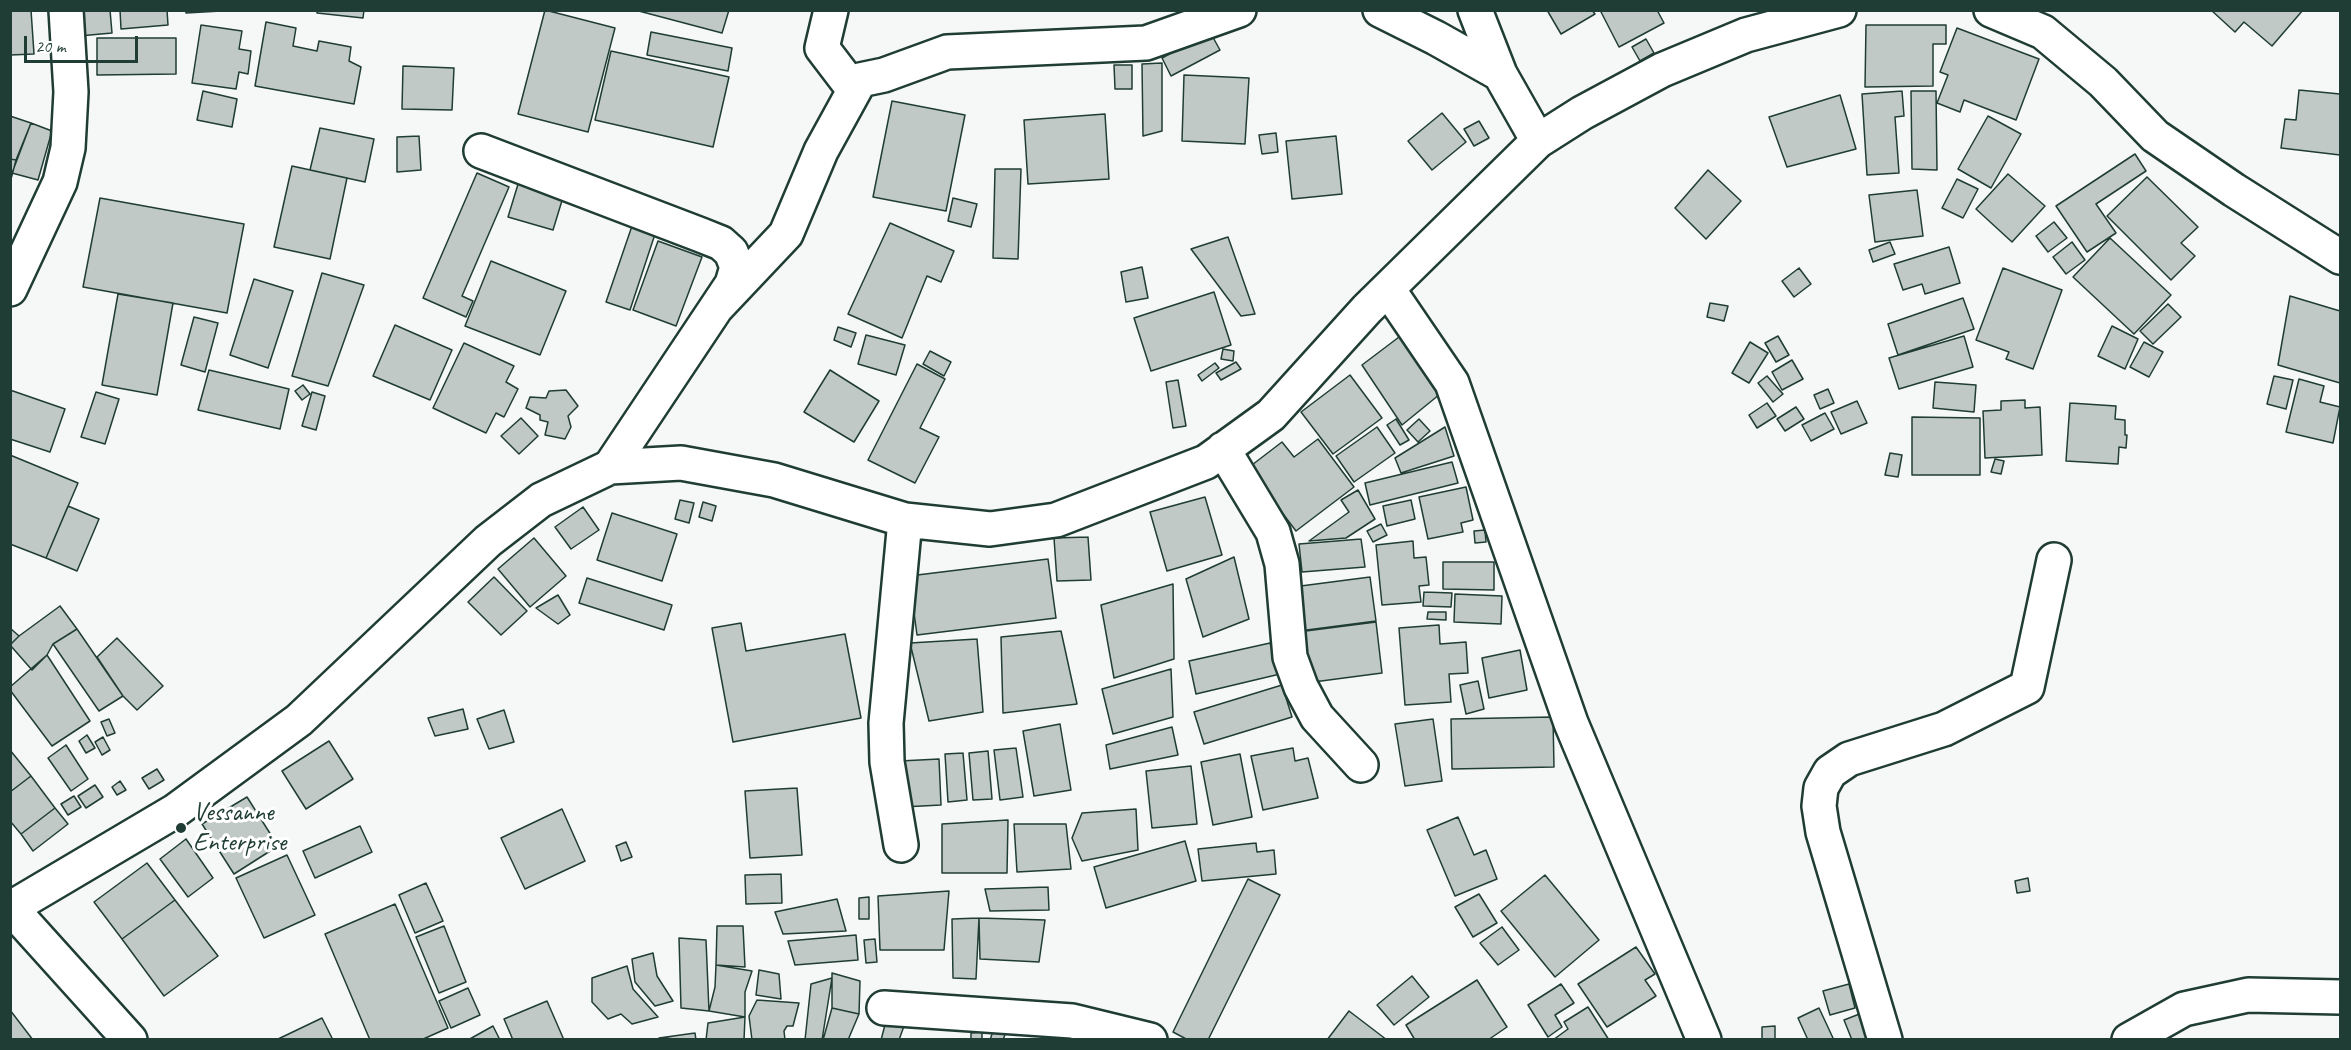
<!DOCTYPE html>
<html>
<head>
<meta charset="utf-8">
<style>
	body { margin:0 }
	#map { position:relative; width:2351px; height:1050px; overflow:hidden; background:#f6f7f7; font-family:Caveat,sans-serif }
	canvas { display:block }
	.frame { position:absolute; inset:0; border:12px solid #1f3d34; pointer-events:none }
	.scale { position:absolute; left:24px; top:36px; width:114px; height:27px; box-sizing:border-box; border:3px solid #1f3d34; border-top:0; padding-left:8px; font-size:18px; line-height:21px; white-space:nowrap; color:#1f3d34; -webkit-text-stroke:4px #fff; paint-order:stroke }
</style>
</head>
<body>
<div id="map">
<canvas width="2351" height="1050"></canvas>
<div class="frame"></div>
<div class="scale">20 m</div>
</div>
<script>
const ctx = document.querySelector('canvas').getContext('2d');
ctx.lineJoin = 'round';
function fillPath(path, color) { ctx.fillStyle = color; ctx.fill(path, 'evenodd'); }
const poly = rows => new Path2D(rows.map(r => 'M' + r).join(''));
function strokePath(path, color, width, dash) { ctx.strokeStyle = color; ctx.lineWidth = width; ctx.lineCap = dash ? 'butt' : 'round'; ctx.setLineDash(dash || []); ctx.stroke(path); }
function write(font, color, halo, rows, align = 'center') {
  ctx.font = font + ' Caveat,sans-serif'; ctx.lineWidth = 6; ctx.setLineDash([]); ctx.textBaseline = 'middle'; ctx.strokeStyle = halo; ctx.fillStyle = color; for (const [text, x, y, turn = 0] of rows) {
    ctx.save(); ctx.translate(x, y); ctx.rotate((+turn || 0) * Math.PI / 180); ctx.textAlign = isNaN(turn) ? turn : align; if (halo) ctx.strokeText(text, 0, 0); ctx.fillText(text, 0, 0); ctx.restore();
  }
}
const building = poly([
	[10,10,31,10,34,54,10,55,10,10],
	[77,10,110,10,112,33,79,36,77,10],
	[120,10,167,10,168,25,121,29,120,10],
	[186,10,221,10,221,11,186,13,186,10],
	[317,10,364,10,363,18,317,13,317,10],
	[545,10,615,28,588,132,518,114,545,10],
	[635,10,729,10,722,33,635,10],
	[1547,10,1592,10,1595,14,1561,34,1547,10],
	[1600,10,1657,10,1664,23,1619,47,1600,10],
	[2211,10,2303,10,2272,46,2244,22,2235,32,2211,10],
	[266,22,296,28,293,46,317,51,319,41,351,47,349,61,361,67,354,104,255,86,266,22],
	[201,25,242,31,239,49,251,51,248,74,239,72,236,89,192,83,201,25],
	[1866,25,1946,25,1946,44,1933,44,1933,86,1865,87,1866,25],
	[1957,28,2039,59,2016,120,1964,100,1960,112,1937,103,1948,75,1940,72,1957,28],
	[651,32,732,48,728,71,647,55,651,32],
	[1210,32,1220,50,1171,76,1162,58,1210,32],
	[97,38,176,38,176,74,97,75,97,38],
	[1646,39,1654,53,1640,61,1632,47,1646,39],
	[611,51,729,77,713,147,595,120,611,51],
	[1162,63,1162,131,1143,136,1142,64,1162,63],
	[1114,65,1132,65,1132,89,1115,89,1114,65],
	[403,66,454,68,452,110,402,109,403,66],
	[1184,75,1249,78,1245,144,1182,141,1184,75],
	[2299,90,2340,94,2340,155,2281,148,2285,119,2296,120,2299,90],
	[203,91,237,99,232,127,197,120,203,91],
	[1902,91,1904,116,1895,117,1899,173,1867,175,1862,94,1902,91],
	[1911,91,1936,91,1937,170,1912,169,1911,91],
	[1840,95,1856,149,1787,167,1769,117,1840,95],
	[892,101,965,115,946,211,873,197,892,101],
	[1442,113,1466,142,1432,170,1408,141,1442,113],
	[1105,114,1109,179,1028,184,1024,120,1105,114],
	[10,116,31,123,16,160,10,159,10,116],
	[1988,116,2021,134,1991,188,1958,169,1988,116],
	[1479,121,1489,138,1474,146,1464,129,1479,121],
	[31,123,52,131,38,180,12,173,31,123],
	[320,128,374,139,365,182,310,170,320,128],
	[1276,133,1278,152,1262,154,1259,135,1276,133],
	[419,136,421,170,397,172,397,137,419,136],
	[1336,136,1342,194,1292,199,1286,141,1336,136],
	[2135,154,2146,171,2096,204,2116,233,2087,252,2056,206,2135,154],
	[10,159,16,160,10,183,10,159],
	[292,166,347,178,330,259,274,247,292,166],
	[995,169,1021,169,1018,259,993,258,995,169],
	[1708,170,1741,201,1706,239,1675,208,1708,170],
	[477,173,509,187,462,296,473,301,466,317,423,298,477,173],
	[2008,174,2045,206,2012,242,1976,209,2008,174],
	[2147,177,2198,227,2181,243,2195,256,2171,280,2107,216,2147,177],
	[1957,179,1978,189,1963,218,1942,208,1957,179],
	[519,181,564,194,553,230,508,217,519,181],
	[1917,190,1923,236,1875,242,1869,195,1917,190],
	[100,198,244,224,227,313,83,287,100,198],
	[953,198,977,204,971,227,948,221,953,198],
	[2054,222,2067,238,2048,252,2036,236,2054,222],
	[633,223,656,231,630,310,606,302,633,223],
	[890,223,954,251,941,282,927,276,902,338,848,314,890,223],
	[1228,237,1255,314,1241,316,1191,249,1228,237],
	[2110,238,2171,295,2134,334,2073,277,2110,238],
	[658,241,702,257,676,326,633,310,658,241],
	[1890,242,1895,254,1873,262,1869,250,1890,242],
	[2072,242,2085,260,2066,274,2053,257,2072,242],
	[1949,247,1960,283,1925,294,1922,284,1903,290,1894,264,1949,247],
	[491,261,566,291,540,355,465,326,491,261],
	[1142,267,1148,298,1126,302,1121,272,1142,267],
	[1799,268,1811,284,1794,297,1782,281,1799,268],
	[2003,268,2062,290,2033,369,2006,359,2009,352,1976,340,2003,268],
	[322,273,364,285,328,386,292,376,322,273],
	[254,279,293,291,268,368,230,355,254,279],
	[1214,292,1231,345,1151,371,1134,318,1214,292],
	[118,294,173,303,157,395,102,385,118,294],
	[2290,296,2340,311,2340,383,2278,365,2290,296],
	[1963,298,1974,329,1898,355,1888,324,1963,298],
	[1710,303,1728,306,1724,321,1707,317,1710,303],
	[2168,304,2181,317,2153,344,2140,331,2168,304],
	[194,317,218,323,205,372,181,365,194,317],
	[395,325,452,350,430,400,373,376,395,325],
	[2112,326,2138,339,2125,369,2098,356,2112,326],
	[838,327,856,333,851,347,834,340,838,327],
	[1407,331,1445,390,1402,425,1362,365,1407,331],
	[866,335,905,345,896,375,858,364,866,335],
	[1778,336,1789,355,1776,362,1765,343,1778,336],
	[1964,336,1973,367,1899,389,1889,358,1964,336],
	[1750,342,1768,353,1749,383,1732,373,1750,342],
	[2144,342,2163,352,2149,377,2130,367,2144,342],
	[464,343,514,366,506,382,518,389,504,417,496,413,486,433,433,408,464,343],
	[1223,349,1234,351,1233,361,1221,359,1223,349],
	[930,351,951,362,944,376,923,364,930,351],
	[1792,360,1803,379,1782,390,1772,372,1792,360],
	[1236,362,1241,369,1221,380,1216,373,1236,362],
	[1215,363,1219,368,1202,381,1198,375,1215,363],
	[917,364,945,379,920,428,939,437,915,483,868,460,917,364],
	[209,370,289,389,280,429,198,410,209,370],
	[830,370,879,401,854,442,804,412,830,370],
	[1350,375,1382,418,1333,454,1301,412,1350,375],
	[1767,376,1783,394,1773,402,1758,383,1767,376],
	[2274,376,2293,380,2286,409,2267,404,2274,376],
	[2299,379,2324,386,2320,402,2340,407,2333,443,2286,432,2299,379],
	[1178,380,1186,426,1173,428,1166,382,1178,380],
	[1935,382,1976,385,1974,412,1933,408,1935,382],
	[303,385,310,394,302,400,295,391,303,385],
	[1828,389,1834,403,1820,409,1814,395,1828,389],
	[10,390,65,409,50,452,10,439,10,390],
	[566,390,578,406,568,416,571,427,565,439,545,435,548,422,540,420,540,415,526,408,530,397,546,398,549,391,566,390],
	[96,392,119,399,105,444,81,437,96,392],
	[312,392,325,396,316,430,302,426,312,392],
	[2025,400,2025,408,2040,407,2042,455,1985,458,1983,411,2001,410,2001,401,2025,400],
	[1857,401,1867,423,1841,434,1831,412,1857,401],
	[1767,403,1776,416,1757,428,1749,415,1767,403],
	[2070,403,2116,406,2115,419,2125,420,2125,435,2127,435,2126,448,2119,447,2118,464,2066,461,2070,403],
	[1796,407,1804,419,1785,431,1777,419,1796,407],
	[1825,413,1834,429,1811,441,1802,425,1825,413],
	[1912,417,1980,418,1980,475,1912,475,1912,417],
	[521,418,538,436,519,454,501,436,521,418],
	[1396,419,1409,440,1400,445,1387,425,1396,419],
	[1419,419,1430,431,1418,442,1407,430,1419,419],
	[1377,427,1395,453,1354,482,1336,456,1377,427],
	[1445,427,1454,456,1401,473,1395,458,1445,427],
	[1318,439,1354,487,1296,531,1248,468,1282,442,1294,457,1318,439],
	[1890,453,1902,455,1898,477,1885,475,1890,453],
	[10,455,78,483,46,558,10,544,10,455],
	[1995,459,2004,461,2001,474,1991,472,1995,459],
	[1452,462,1458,483,1370,505,1365,483,1452,462],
	[1466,487,1473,520,1461,523,1463,532,1428,539,1419,497,1466,487],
	[1358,490,1375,519,1346,538,1309,541,1349,512,1341,500,1358,490],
	[1205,497,1222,555,1167,571,1150,512,1205,497],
	[680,500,694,503,689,523,675,519,680,500],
	[1411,500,1415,519,1387,526,1383,506,1411,500],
	[703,502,716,506,712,521,699,517,703,502],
	[68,506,99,519,77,571,46,558,68,506],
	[583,507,599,530,571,549,555,527,583,507],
	[612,513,677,534,662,581,597,560,612,513],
	[1381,524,1387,535,1373,542,1367,531,1381,524],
	[1485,530,1486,542,1475,543,1474,531,1485,530],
	[1088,537,1091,580,1057,581,1054,538,1088,537],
	[534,538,566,576,530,607,498,569,534,538],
	[1361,539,1365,567,1302,572,1299,544,1361,539],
	[1413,541,1414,558,1426,557,1429,585,1419,586,1421,602,1382,605,1376,545,1413,541],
	[1234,557,1249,619,1203,637,1186,579,1234,557],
	[1048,559,1056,618,917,635,909,576,1048,559],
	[1443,562,1494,562,1494,590,1443,589,1443,562],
	[494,577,527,611,501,635,468,602,494,577],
	[1370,577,1376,621,1299,631,1293,587,1370,577],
	[587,578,672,605,664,630,579,603,587,578],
	[1173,584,1174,659,1114,678,1101,605,1173,584],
	[1424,592,1452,593,1451,607,1423,606,1424,592],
	[1455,594,1502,596,1501,624,1454,622,1455,594],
	[558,595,570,615,558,624,536,608,558,595],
	[60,606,77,629,53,644,47,655,32,670,10,645,19,636,60,606],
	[1428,612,1446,612,1446,620,1427,619,1428,612],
	[1376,622,1382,673,1306,683,1298,632,1376,622],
	[741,623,746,651,845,634,861,718,733,742,712,628,741,623],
	[1439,625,1440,644,1466,642,1468,673,1449,674,1451,702,1405,705,1399,628,1439,625],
	[10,628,19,636,10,645,10,628],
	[77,629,123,696,99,711,53,644,77,629],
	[1061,631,1077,704,1003,713,1001,637,1061,631],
	[117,638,163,686,137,710,123,696,97,657,117,638],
	[977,639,983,712,929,721,910,643,977,639],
	[1270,643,1280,674,1196,694,1189,661,1270,643],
	[1520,650,1527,690,1489,698,1482,658,1520,650],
	[47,655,90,721,52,746,10,690,10,687,47,655],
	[1171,669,1173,717,1113,734,1102,689,1171,669],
	[1478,681,1484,709,1466,714,1460,685,1478,681],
	[1282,685,1292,717,1204,744,1194,712,1282,685],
	[463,709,468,729,435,736,428,718,463,709],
	[504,710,514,742,489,749,477,719,504,710],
	[1553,717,1554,767,1452,769,1451,719,1553,717],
	[109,719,115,733,107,736,101,722,109,719],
	[1433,719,1442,781,1405,786,1395,724,1433,719],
	[1060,724,1071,790,1034,796,1023,731,1060,724],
	[1172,727,1178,755,1110,769,1106,745,1172,727],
	[87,735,95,748,86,753,79,741,87,735],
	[103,737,110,750,102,755,95,742,103,737],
	[329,741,353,779,306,809,282,771,329,741],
	[66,745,88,779,71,791,48,758,66,745],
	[1016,748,1023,797,1000,800,994,750,1016,748],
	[1293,748,1295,761,1308,758,1318,798,1263,810,1251,756,1293,748],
	[10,750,31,776,10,792,10,750],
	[988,751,992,799,973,800,969,753,988,751],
	[963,753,967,800,948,802,945,754,963,753],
	[1240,754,1252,817,1213,825,1201,762,1240,754],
	[939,759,941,805,903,807,900,761,939,759],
	[1191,766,1197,824,1152,828,1146,771,1191,766],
	[157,769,164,780,149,789,142,778,157,769],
	[31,776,55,808,21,834,10,821,10,792,31,776],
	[120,781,126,790,117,795,112,787,120,781],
	[95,785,103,797,86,808,78,796,95,785],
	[797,788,802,855,750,858,745,791,797,788],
	[74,796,81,807,68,815,61,804,74,796],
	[247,797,278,846,234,874,202,824,247,797],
	[55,808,68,824,33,851,21,834,55,808],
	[562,809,585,861,525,889,501,838,562,809],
	[1136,809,1138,850,1082,861,1072,838,1082,813,1136,809],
	[1458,817,1474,855,1486,850,1497,879,1455,896,1427,830,1458,817],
	[1008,820,1007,873,942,873,942,824,1008,820],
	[1014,824,1066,824,1071,869,1017,872,1014,824],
	[360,826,372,852,315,878,303,851,360,826],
	[186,839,213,878,188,897,160,859,186,839],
	[1185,841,1196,881,1106,908,1094,867,1185,841],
	[626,842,632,857,621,861,616,846,626,842],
	[1256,843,1257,852,1274,850,1276,874,1202,881,1198,849,1256,843],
	[287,855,315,915,264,938,236,878,287,855],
	[147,863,175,900,122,939,94,902,147,863],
	[781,874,782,903,746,904,745,875,781,874],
	[1545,875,1599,940,1555,977,1501,911,1545,875],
	[2028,878,2030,891,2017,893,2015,881,2028,878],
	[1248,879,1280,895,1208,1040,1188,1040,1173,1032,1248,879],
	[426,883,443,921,415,933,399,895,426,883],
	[1048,887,1049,910,990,911,985,889,1048,887],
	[949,891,944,950,880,950,878,896,949,891],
	[1479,894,1497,923,1473,937,1455,907,1479,894],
	[869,897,869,919,859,919,859,898,869,897],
	[837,899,846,931,783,934,775,912,837,899],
	[175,900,218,956,164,996,122,939,175,900],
	[395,904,448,1028,421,1040,370,1040,325,934,395,904],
	[979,918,1045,920,1039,962,980,959,979,918],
	[979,918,976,979,953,978,952,919,979,918],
	[444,926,466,982,439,993,416,937,444,926],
	[717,926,743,926,745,967,716,965,717,926],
	[1502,927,1519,950,1498,965,1480,943,1502,927],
	[856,935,858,960,795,965,788,941,856,935],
	[679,938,706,940,709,1011,681,1008,679,938],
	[875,939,877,962,866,963,864,940,875,939],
	[1636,947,1655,974,1645,980,1656,996,1607,1027,1578,984,1636,947],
	[653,953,657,976,673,1001,655,1006,635,982,632,959,653,953],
	[716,965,752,971,745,992,745,1017,709,1011,715,987,716,965],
	[627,966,633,989,658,1017,632,1024,621,1014,608,1019,592,1002,592,978,627,966],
	[759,970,779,974,781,999,756,995,759,970],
	[832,973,860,981,859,1014,832,1008,832,973],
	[1412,976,1429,997,1394,1025,1377,1005,1412,976],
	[832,978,822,1040,805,1040,811,984,832,978],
	[1477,980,1507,1027,1488,1040,1415,1040,1406,1025,1477,980],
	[1561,984,1574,1003,1555,1015,1562,1027,1548,1037,1528,1005,1561,984],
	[1849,984,1855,1008,1830,1015,1823,991,1849,984],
	[468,988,480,1015,451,1028,439,1001,468,988],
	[757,1000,799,1003,793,1026,787,1026,784,1031,785,1040,752,1040,749,1016,757,1000],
	[547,1001,564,1040,513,1040,504,1019,547,1001],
	[1588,1007,1609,1040,1553,1040,1568,1029,1564,1022,1588,1007],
	[832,1008,859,1014,848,1040,823,1040,832,1008],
	[1819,1008,1833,1038,1830,1040,1808,1040,1798,1018,1819,1008],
	[10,1010,33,1040,10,1040,10,1010],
	[1349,1011,1387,1040,1327,1040,1349,1011],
	[1862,1013,1872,1040,1852,1040,1844,1020,1862,1013],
	[745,1017,744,1040,706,1040,708,1023,745,1017],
	[322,1018,333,1040,276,1040,322,1018],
	[886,1021,904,1026,899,1040,881,1040,886,1021],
	[995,1025,1007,1029,1003,1040,990,1040,995,1025],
	[493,1026,500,1040,468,1040,493,1026],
	[1775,1026,1775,1040,1762,1040,1762,1027,1775,1026],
	[982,1032,982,1040,971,1040,971,1033,982,1032],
	[695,1033,696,1040,659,1038,695,1033]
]);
const street = poly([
	[831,10,822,48,854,90],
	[1380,10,1436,38,1500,74],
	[1475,10,1500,74,1538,141],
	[1991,10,2043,32,2103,82,2155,136,2234,190,2340,257],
	[481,151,701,235,721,243,731,252,737,267,732,284,610,467],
	[10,289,60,182,68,148,71,92,66,10],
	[1388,289,1452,383,1571,723,1704,1040],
	[717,307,786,234,821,151,860,80,884,75,947,52,1146,43,1239,10],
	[1223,449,1273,532,1282,564,1290,657,1301,687,1317,717,1361,765],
	[901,845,887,762,886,723,905,520],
	[11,908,175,811,299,720,488,541,541,500,610,467,681,463,774,480,905,520,990,529,1056,520,1206,462,1271,415,1367,309,1538,141,1582,113,1662,70,1746,35,1839,10],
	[884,1008,1072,1021,1150,1040],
	[1885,1040,1823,832,1819,806,1821,788,1830,772,1849,759,1944,729,2027,687,2054,560],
	[2129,1040,2184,1009,2248,995,2340,997]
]);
const secondary = poly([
	[10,907,130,1040]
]);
const markers = [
	[181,828,6,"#1f3d34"]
];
const poiNames = [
	["Vessanne",193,813],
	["Enterprise",193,843]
];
fillPath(building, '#c0c9c6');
strokePath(building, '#1f3d34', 1.5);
strokePath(street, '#1f3d34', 38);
strokePath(secondary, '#1f3d34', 38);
strokePath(street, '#fff', 33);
strokePath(secondary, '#fff', 33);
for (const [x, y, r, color] of markers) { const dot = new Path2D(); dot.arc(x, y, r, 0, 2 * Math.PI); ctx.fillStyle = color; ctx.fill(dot); strokePath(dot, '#fff', 2); }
write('26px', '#1f3d34', '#fff', poiNames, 'left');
</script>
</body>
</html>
